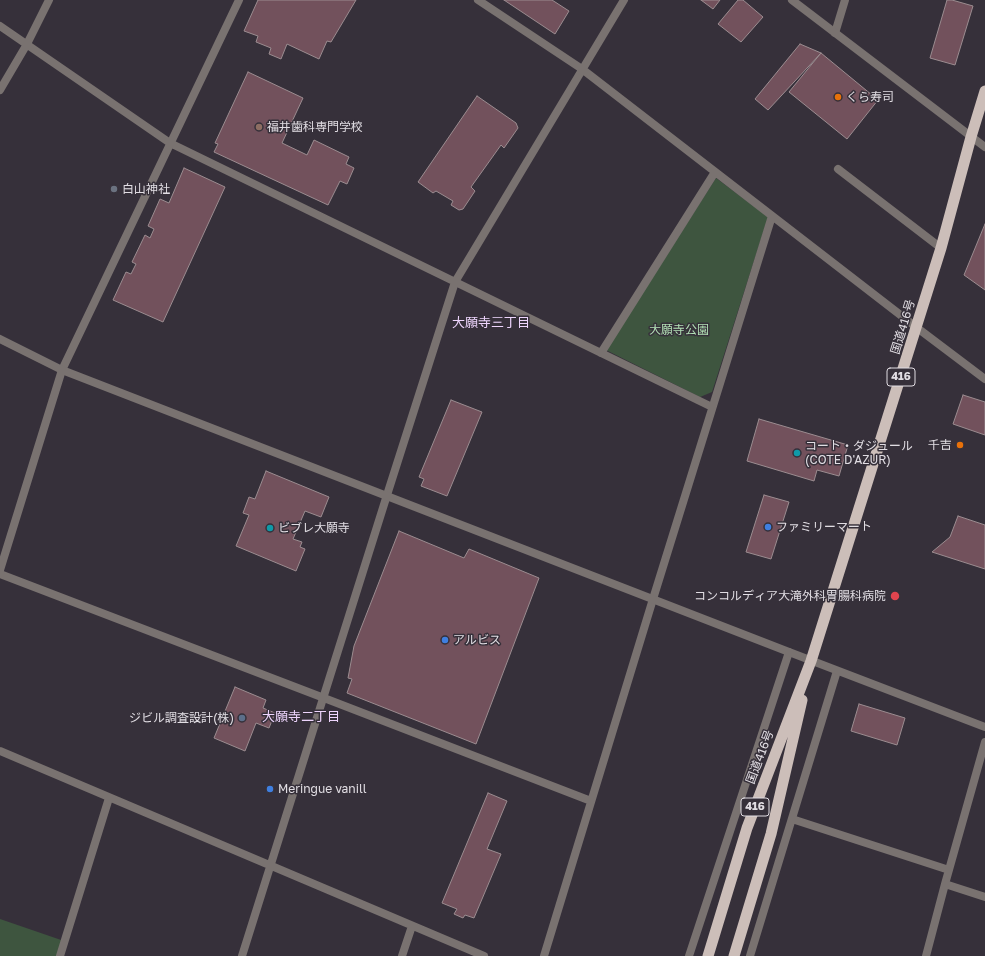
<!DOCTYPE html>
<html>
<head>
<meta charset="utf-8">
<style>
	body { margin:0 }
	canvas { display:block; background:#36303a }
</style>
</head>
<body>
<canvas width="985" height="956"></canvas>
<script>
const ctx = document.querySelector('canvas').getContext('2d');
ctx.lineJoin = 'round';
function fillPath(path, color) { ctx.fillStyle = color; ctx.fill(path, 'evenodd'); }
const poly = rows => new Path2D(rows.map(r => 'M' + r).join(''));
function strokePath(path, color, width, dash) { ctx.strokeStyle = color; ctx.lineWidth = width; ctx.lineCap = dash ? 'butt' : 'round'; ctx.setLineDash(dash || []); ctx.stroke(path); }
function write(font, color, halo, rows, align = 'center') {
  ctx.font = font + ' "Golos Text","Noto Sans JP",sans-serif'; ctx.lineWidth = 3; ctx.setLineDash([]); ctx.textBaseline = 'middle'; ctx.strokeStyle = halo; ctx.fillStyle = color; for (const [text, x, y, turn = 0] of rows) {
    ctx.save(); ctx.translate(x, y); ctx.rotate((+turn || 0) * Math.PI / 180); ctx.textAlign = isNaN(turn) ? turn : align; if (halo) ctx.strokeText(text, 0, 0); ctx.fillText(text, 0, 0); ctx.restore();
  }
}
const green = poly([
	[716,178,768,217,712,392,700,397,606,350],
	[0,919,64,941,60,956,0,956]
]);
const building = poly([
	[258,0,356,0,331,42,327,41,319,59,287,44,281,59,269,54,271,48,256,42,258,36,244,31,258,0],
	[504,0,552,0,569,11,555,34,504,0],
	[701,0,720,0,713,9,701,0],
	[738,0,743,0,763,17,741,42,718,24,738,0],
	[947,0,952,0,973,6,955,65,930,58,947,0],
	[800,44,821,53,768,110,755,99,800,44],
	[821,53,878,100,847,139,789,92,821,53],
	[248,72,303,98,282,143,307,155,314,140,349,157,346,164,354,168,347,184,340,181,328,205,214,152,218,144,215,143,248,72],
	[477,96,516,123,518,128,504,148,501,145,471,187,475,191,463,209,459,210,451,205,453,201,436,191,433,193,418,182,477,96],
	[184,168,225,187,163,322,113,300,126,272,131,274,136,264,132,262,145,235,150,238,154,229,148,226,160,199,169,203,184,168],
	[985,224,985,290,964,275,985,224],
	[963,395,985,402,985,435,953,424,963,395],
	[451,400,482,412,447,496,421,486,424,479,419,477,451,400],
	[759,419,848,445,839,476,817,470,814,481,747,461,759,419],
	[266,471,329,497,321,517,305,511,293,539,302,542,300,547,305,549,296,571,236,546,249,515,243,513,249,497,255,499,266,471],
	[764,495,789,502,771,559,746,552,764,495],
	[958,516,985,525,985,569,932,552,950,537,958,516],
	[399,531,464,558,469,549,539,578,476,744,347,693,352,679,348,678,354,646,399,531],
	[235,687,266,700,263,708,275,713,269,728,256,723,245,751,214,738,235,687],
	[859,704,905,718,897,745,851,731,859,704],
	[488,793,507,801,487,849,501,854,474,918,465,915,463,918,454,914,457,909,442,903,488,793]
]);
const service = poly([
	[838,169,941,248]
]);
const minor = poly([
	[478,0,582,69,916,327,985,379],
	[0,26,170,143,712,407],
	[835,33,845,0],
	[0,90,27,44,49,0],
	[601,353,715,172],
	[0,570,62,370,239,0],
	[0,574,324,698,591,801],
	[0,751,484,956],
	[792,819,949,870],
	[945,884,985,897],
	[60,956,109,798],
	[242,956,387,495,455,282,624,0],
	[402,956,412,926],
	[544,956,653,599,772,216],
	[689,956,789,652],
	[750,956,837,671],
	[926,956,945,884,985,742]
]);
const tertiary = poly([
	[792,0,985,147],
	[0,339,62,370,789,652,985,727]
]);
const trunk = poly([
	[708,956,747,828,811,661,941,248,971,137,985,91],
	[734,956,771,834,802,700]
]);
const markers = [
	[838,97,4,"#e8710a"],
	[259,127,4,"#8d6e63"],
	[114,189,4,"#6b7280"],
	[960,445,4,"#e8710a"],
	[797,453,4,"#0f9aa8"],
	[768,527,4,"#3f7fe0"],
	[270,528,4,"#0f9aa8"],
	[895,596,5,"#e0444e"],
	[445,640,4,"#3f7fe0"],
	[242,718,4,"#5c6f8a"],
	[270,789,4,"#3f7fe0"]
];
const shields = [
	[901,377,28],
	[755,807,28]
];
const shieldNames = [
	["416",901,377],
	["416",755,807]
];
const poiNames = [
	["くら寿司",846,97],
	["福井歯科専門学校",267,127],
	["白山神社",122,189],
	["千吉",952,445,"right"],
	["コート・ダジュール",805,446],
	["(COTE D'AZUR)",805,460],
	["ファミリーマート",776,527],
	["ビブレ大願寺",278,528],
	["コンコルディア大滝外科胃腸科病院",886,596,"right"],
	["アルビス",453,640],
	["ジビル調査設計(株)",234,718,"right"],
	["Meringue vanill",278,789]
];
const streetNames = [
	["国道416号",903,327,-73],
	["国道416号",760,757,-69]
];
const parkNames = [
	["大願寺公園",679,330]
];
const neighbourhoodNames = [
	["大願寺三丁目",491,323],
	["大願寺二丁目",301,717]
];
fillPath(green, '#3e553f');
fillPath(building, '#72515c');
strokePath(building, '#9b8c90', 1);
strokePath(service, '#797270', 8);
strokePath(minor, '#797270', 8);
strokePath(tertiary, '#797270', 8);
strokePath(trunk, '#ccbeb9', 11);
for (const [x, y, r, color] of markers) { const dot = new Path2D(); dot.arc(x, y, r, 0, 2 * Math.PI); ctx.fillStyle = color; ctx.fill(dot); strokePath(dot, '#36303a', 1.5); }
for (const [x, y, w] of shields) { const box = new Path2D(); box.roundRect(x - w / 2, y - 9, w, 18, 3); ctx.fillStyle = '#36303a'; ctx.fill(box); strokePath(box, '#e1dde3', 1); }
write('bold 11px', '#e1dde3', null, shieldNames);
write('12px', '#e1dde3', '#36303a', poiNames, 'left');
write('12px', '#e1dde3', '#36303a', streetNames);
write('12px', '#b2e0b5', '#36303a', parkNames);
write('13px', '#eed5fd', '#36303a', neighbourhoodNames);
</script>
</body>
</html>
